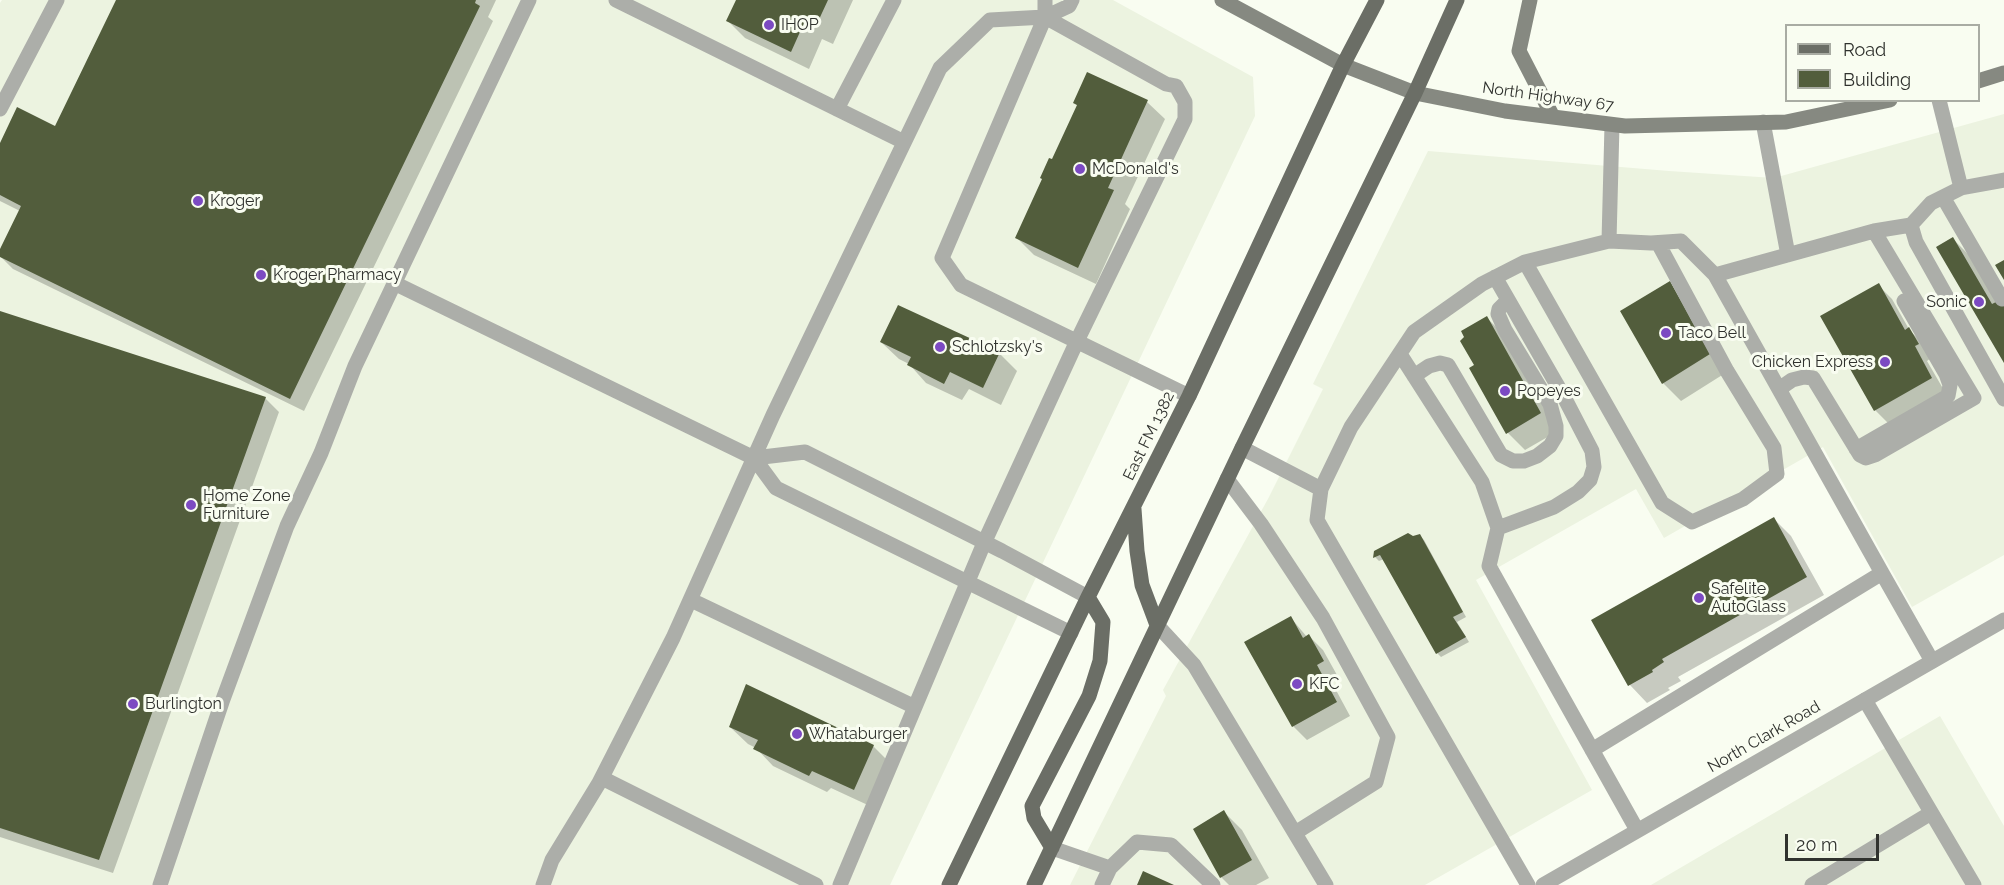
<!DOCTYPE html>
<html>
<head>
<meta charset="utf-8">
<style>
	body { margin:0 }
	#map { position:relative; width:2004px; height:885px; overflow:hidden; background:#f9fdf1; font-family:Raleway,sans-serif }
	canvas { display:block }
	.legend { position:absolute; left:1785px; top:24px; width:195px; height:78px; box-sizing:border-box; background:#f9fdf1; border:2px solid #a9aca3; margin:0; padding:8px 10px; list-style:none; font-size:18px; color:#30322e }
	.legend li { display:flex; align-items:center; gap:12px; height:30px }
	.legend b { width:30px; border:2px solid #a9aca3 }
	.scale { position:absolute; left:1785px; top:834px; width:94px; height:27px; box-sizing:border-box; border:3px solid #30322e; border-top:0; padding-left:8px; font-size:18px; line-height:21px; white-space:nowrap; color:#30322e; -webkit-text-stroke:4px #f9fdf1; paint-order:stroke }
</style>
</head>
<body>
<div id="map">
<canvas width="2004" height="885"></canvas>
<ul class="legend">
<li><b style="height:8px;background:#6b6e66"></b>Road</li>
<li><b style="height:16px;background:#525d3c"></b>Building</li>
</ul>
<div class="scale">20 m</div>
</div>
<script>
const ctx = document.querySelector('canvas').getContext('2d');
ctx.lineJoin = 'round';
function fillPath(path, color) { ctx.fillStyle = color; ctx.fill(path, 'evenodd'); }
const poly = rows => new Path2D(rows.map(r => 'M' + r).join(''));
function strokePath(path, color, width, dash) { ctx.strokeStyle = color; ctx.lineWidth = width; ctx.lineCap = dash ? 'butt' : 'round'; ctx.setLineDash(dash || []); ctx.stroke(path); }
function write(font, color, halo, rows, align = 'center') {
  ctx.font = font + ' Raleway,sans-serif'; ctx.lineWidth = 6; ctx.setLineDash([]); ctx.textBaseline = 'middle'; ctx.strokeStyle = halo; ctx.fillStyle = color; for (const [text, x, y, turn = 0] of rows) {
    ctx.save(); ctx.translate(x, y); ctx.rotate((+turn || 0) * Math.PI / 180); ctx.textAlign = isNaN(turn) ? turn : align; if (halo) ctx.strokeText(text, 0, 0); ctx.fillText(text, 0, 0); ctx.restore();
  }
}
const built = poly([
	[2,0,1113,0,1253,77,1255,116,890,885,0,885,0,3],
	[2004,114,2004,555,1912,607,1823,447,1664,538,1636,489,1476,580,1592,790,1425,885,1070,885,1166,696,1163,690,1269,497,1323,389,1313,384,1428,151,1669,171,1774,178],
	[1940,716,2004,826,2004,885,1651,885]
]);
const shadow = poly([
	[118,0,496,0,488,17,493,21,304,411,13,269,0,256,20,211,0,201,0,147,56,128],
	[738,0,853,0,833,44,822,39,809,69,745,38,728,21],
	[1147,102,1165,119,1125,204,1130,209,1096,284,1034,255,1017,238,1078,106,1075,103],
	[1953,239,1971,257,2004,299,2004,360],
	[1670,283,1727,372,1681,401,1663,383,1622,312],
	[1878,285,1892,299,1910,331,1923,343,1931,358,1927,361,1945,392,1889,424,1875,410],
	[0,313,265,398,279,412,113,873,0,837],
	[1487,318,1505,336,1558,431,1525,450,1508,433],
	[881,342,999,353,1017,371,1001,405,969,389,962,400,926,383,909,364,899,359],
	[1774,519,1791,536,1824,595,1678,677,1681,681,1668,688,1670,690,1647,703,1630,685,1593,620],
	[1420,536,1424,540,1466,617,1457,622,1469,642,1441,657,1437,653,1384,559,1379,561,1375,557],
	[1291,618,1307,637,1309,636,1323,650,1337,675,1330,679,1350,716,1307,740,1293,726,1246,643],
	[730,727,873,746,891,764,872,807,831,788,827,792,773,766,756,748,748,744],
	[1224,812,1242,830,1269,878,1256,885,1229,885,1221,877]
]);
const building = poly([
	[116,0,476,0,475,3,480,6,290,399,0,257,0,249,21,206,0,195,0,143,17,107,55,126],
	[736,0,828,0,815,28,804,23,791,52,726,21],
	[1087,72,1148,100,1108,188,1114,190,1078,268,1015,238,1042,179,1040,178,1049,158,1052,159,1077,105,1073,103],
	[1953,237,1992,304,2004,298,2004,363,1936,247],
	[2004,260,2004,280,1995,265],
	[1670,281,1710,354,1662,384,1620,311],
	[1879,283,1905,330,1909,327,1919,344,1915,346,1932,378,1874,411,1820,316],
	[898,305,1000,352,983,388,950,372,944,384,907,365,911,357,880,342],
	[0,311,266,397,99,860,0,828],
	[1487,316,1541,413,1506,434,1469,368,1474,365,1460,341,1464,337,1461,331],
	[1774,517,1807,577,1662,659,1664,662,1652,670,1653,672,1628,686,1591,620],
	[1408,533,1413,536,1420,534,1463,612,1453,617,1466,637,1436,654,1380,555,1373,558,1374,551],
	[1291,616,1303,638,1309,634,1324,661,1317,665,1337,702,1292,727,1244,642],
	[746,684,874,745,854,790,812,771,809,776,753,749,758,740,729,727],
	[1224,810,1252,860,1220,878,1193,829],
	[1143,871,1174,885,1137,885]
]);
const service = poly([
	[616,0,904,142],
	[1045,0,1045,17,942,258,961,285,1189,396],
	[0,109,57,0],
	[837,109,894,0],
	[1763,122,1788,255],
	[1961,188,2004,180],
	[1943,197,2002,299],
	[1911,225,1916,242,2004,399],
	[1609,241,1612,125],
	[1525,262,1662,503,1692,522,1743,499,1777,474,1774,448,1727,371,1658,243],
	[1495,277,1564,397,1592,451,1594,467,1590,480,1578,492,1554,507,1498,528],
	[394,283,754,458,776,488,1071,633],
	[1400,354,1482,482,1498,528,1489,566,1637,830],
	[1414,376,1429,366,1440,363,1448,365,1501,455,1513,461,1524,461,1537,456,1550,446,1556,436,1556,426,1550,404,1505,330,1498,314,1499,309,1508,300],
	[1779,389,1792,380,1804,377,1813,378,1860,455,1866,458,1875,455,1974,398,1874,231],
	[1242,448,1321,489,1317,520,1528,885],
	[1856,449,1948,396,1950,385,1946,374,1904,301],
	[754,458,805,452,1002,551,1088,597],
	[1227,479,1261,524,1323,618,1388,737,1376,782,1295,833],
	[1321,489,1351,427,1414,332,1482,284,1525,262,1609,241,1651,243,1681,241,1715,275,1874,231,1911,225,1931,203,1961,188,1939,100],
	[1882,573,1932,661],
	[691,600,915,707],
	[1157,625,1194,665,1326,885],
	[1865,700,1974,885],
	[1592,750,1882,573,1715,275],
	[602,778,816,885],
	[1052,848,1110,868,1137,842,1171,845,1213,885],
	[160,885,222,702,287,526,321,453,355,366,529,0],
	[543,885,552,860,599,783,673,638,773,415,940,68,990,20,1045,17,1069,6,1072,0],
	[840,885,984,543,1077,341,1185,119,1185,102,1176,86,1166,84,1045,17],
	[1102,885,1110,868],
	[1812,885,1931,813]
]);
const tertiary = poly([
	[1543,885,2004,620]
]);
const secondary = poly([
	[1222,0,1343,65,1415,93,1505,111,1625,126,1786,122,1890,100],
	[1530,0,1519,51,1553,117],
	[1978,81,2004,73]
]);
const primary = poly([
	[1134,509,1137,551,1142,585,1157,625],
	[1052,848,1034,818,1032,806,1089,696,1100,661,1103,622,1088,597],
	[949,885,1088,597,1189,396,1343,65,1377,0],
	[1034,885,1242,448,1415,93,1457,0]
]);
const markers = [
	[769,25,6,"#7c4ac2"],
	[1080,169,6,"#7c4ac2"],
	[198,201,6,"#7c4ac2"],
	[261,275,6,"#7c4ac2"],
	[1979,302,6,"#7c4ac2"],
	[1666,333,6,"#7c4ac2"],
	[940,347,6,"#7c4ac2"],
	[1885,362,6,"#7c4ac2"],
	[1505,391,6,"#7c4ac2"],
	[191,505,6,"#7c4ac2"],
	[1699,598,6,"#7c4ac2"],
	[1297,684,6,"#7c4ac2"],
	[133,704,6,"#7c4ac2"],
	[797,734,6,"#7c4ac2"]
];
const poiNames = [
	["IHOP",781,25],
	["McDonald's",1092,169],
	["Kroger",210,201],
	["Kroger Pharmacy",273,275],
	["Sonic",1967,302,"right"],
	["Taco Bell",1678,333],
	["Schlotzsky's",952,347],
	["Chicken Express",1873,362,"right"],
	["Popeyes",1517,391],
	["Home Zone",203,496],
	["Furniture",203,514],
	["Safelite",1711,589],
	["AutoGlass",1711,607],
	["KFC",1309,684],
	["Burlington",145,704],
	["Whataburger",809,734]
];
const streetNames = [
	["North Highway 67",1548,97,8],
	["East FM 1382",1149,436,-64],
	["North Clark Road",1764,737,-30]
];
fillPath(built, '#ecf3e0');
fillPath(shadow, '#0003');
fillPath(building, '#525d3c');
strokePath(service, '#acaea9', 15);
strokePath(tertiary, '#acaea9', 15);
strokePath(secondary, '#868981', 15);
strokePath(primary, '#6b6e66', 15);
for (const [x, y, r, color] of markers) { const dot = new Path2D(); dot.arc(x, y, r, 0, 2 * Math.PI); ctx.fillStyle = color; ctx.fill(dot); strokePath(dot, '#f9fdf1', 2); }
write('16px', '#30322e', '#f9fdf1', poiNames, 'left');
write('16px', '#30322e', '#f9fdf1', streetNames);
</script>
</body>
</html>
